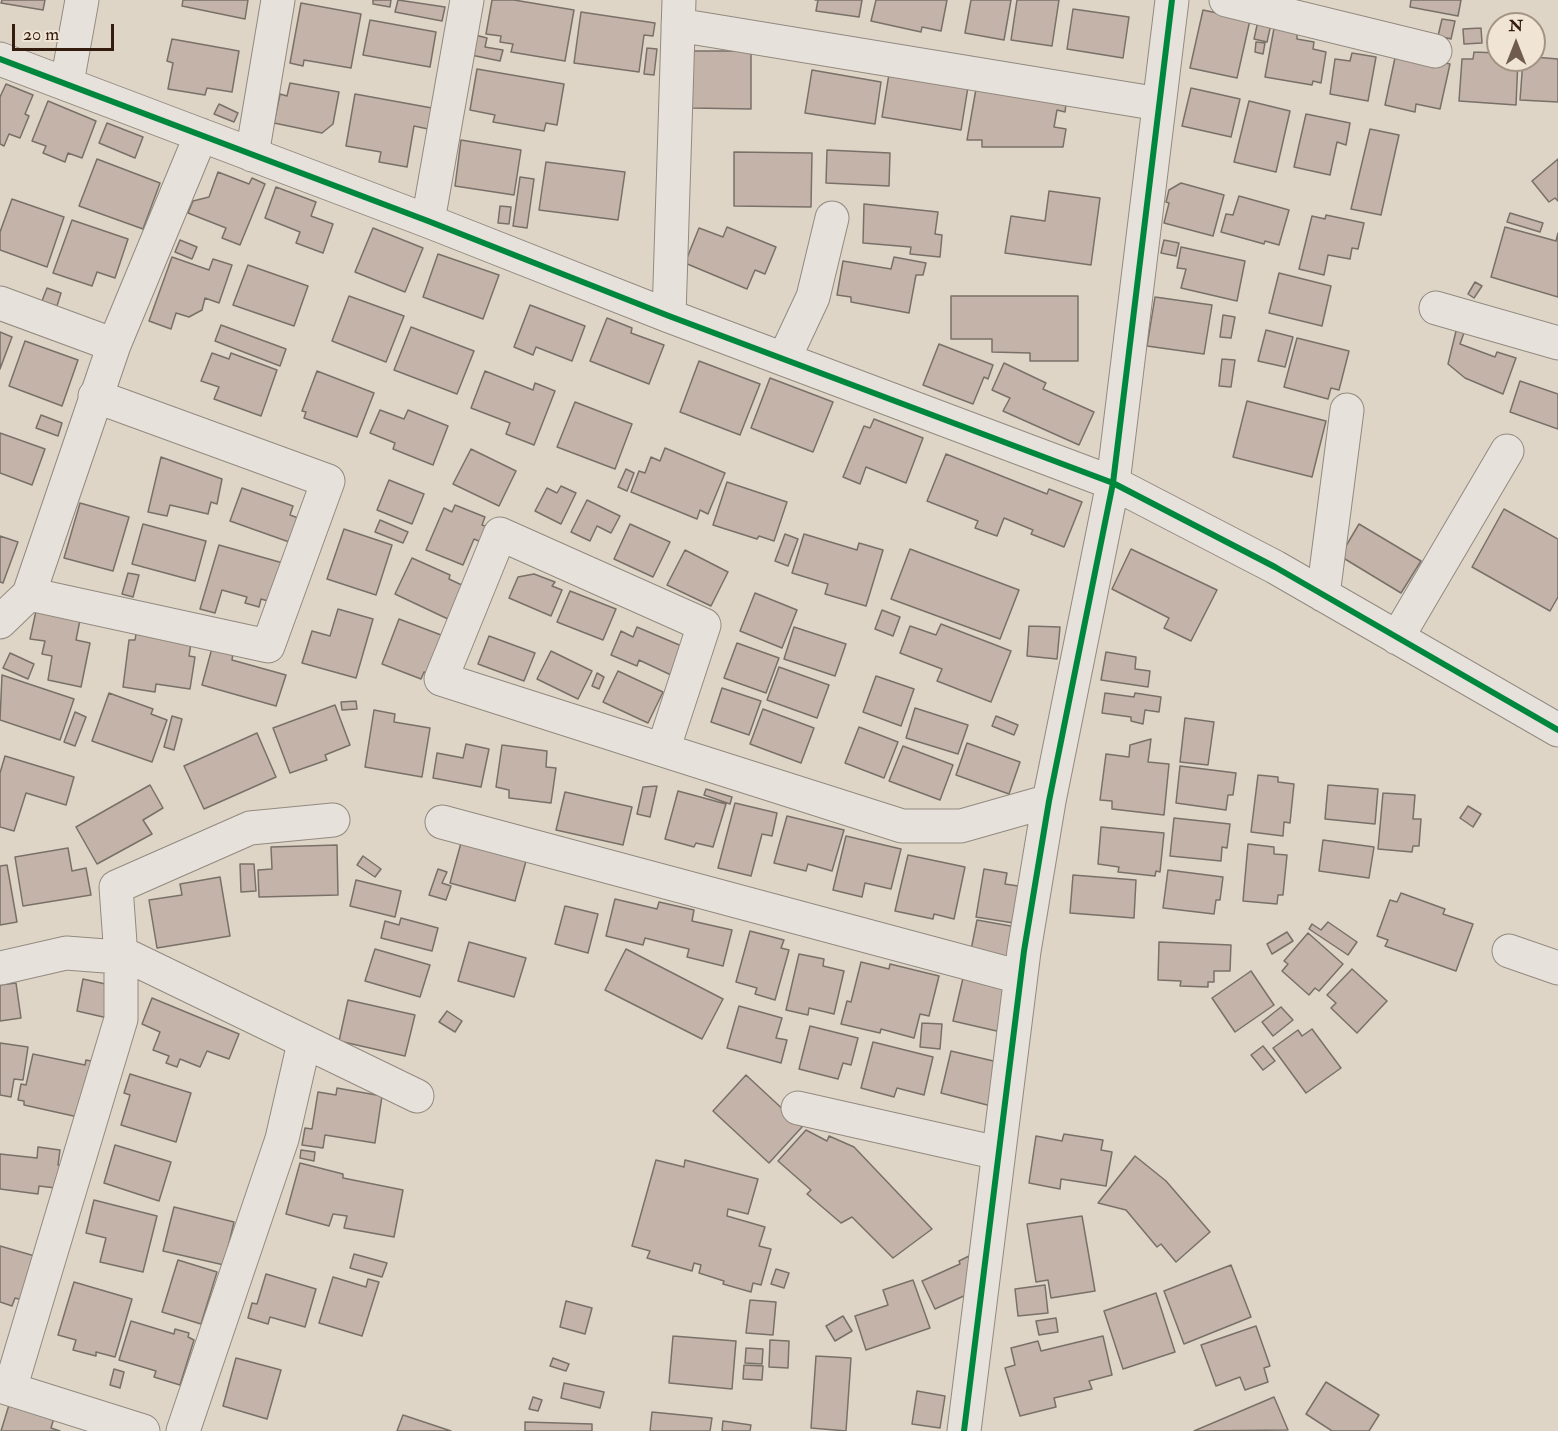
<!DOCTYPE html>
<html>
<head>
<meta charset="utf-8">
<style>
	body { margin:0 }
	#map { position:relative; width:1558px; height:1431px; overflow:hidden; background:#ded5c7; font-family:"IM FELL Double Pica",serif }
	canvas { display:block }
	.north { position:absolute; left:1486px; top:12px; width:60px; height:60px; box-sizing:border-box; background:#f0e4d4; border:2px solid #a49485; border-radius:50%; rotate:0deg; font-size:16px; font-weight:700; line-height:24px; text-align:center; color:#331b0e }
	.north::after { content:''; display:block; margin:auto; width:21px; height:27px; background:#6f5c4f; clip-path:polygon(50% 0,100% 100%,50% 72%,0 100%) }
	.scale { position:absolute; left:12px; top:24px; width:102px; height:27px; box-sizing:border-box; border:3px solid #331b0e; border-top:0; padding-left:8px; font-size:18px; line-height:21px; white-space:nowrap; color:#331b0e; -webkit-text-stroke:4px #f0e4d4; paint-order:stroke }
</style>
</head>
<body>
<div id="map">
<canvas width="1558" height="1431"></canvas>
<div class="north">N</div>
<div class="scale">20 m</div>
</div>
<script>
const ctx = document.querySelector('canvas').getContext('2d');
ctx.lineJoin = 'round';
function fillPath(path, color) { ctx.fillStyle = color; ctx.fill(path, 'evenodd'); }
const poly = rows => new Path2D(rows.map(r => 'M' + r).join(''));
function strokePath(path, color, width, dash) { ctx.strokeStyle = color; ctx.lineWidth = width; ctx.lineCap = dash ? 'butt' : 'round'; ctx.setLineDash(dash || []); ctx.stroke(path); }
const building = poly([
	[2,0,45,0,43,10,1,3,2,0],
	[183,0,248,0,245,19,182,6,183,0],
	[373,0,391,0,390,7,373,4,373,0],
	[398,0,445,7,442,21,395,12,398,0],
	[492,0,514,0,574,10,565,61,511,52,513,44,500,42,501,36,486,34,492,0],
	[815,0,862,0,859,17,816,11,818,0,815,0],
	[876,0,947,0,941,31,922,27,921,32,871,21,876,0],
	[971,0,1011,0,1004,40,965,33,971,0],
	[1017,0,1059,0,1052,46,1011,40,1017,0],
	[1411,0,1461,0,1458,16,1410,7,1411,0],
	[301,3,361,14,351,68,304,60,303,66,290,63,301,3],
	[1073,9,1129,17,1123,58,1067,49,1073,9],
	[1203,10,1250,20,1237,78,1190,68,1203,10],
	[581,12,655,23,653,36,644,35,639,72,574,63,581,12],
	[1442,19,1455,21,1451,39,1438,36,1442,19],
	[370,20,436,32,430,67,363,55,370,20],
	[1258,21,1271,24,1267,42,1254,39,1258,21],
	[1275,23,1297,33,1297,39,1314,42,1313,49,1326,52,1321,83,1313,81,1312,85,1265,77,1275,23],
	[1481,28,1482,43,1464,44,1463,29,1481,28],
	[475,35,487,38,485,47,503,50,500,61,471,55,475,35],
	[172,39,239,51,232,92,207,88,205,95,168,89,173,63,167,61,172,39],
	[1256,42,1265,43,1263,54,1255,52,1256,42],
	[647,48,657,49,654,75,644,74,647,48],
	[693,51,751,51,751,109,692,108,693,51],
	[1474,52,1498,53,1498,60,1518,60,1516,105,1459,101,1462,59,1473,59,1474,52],
	[1352,53,1376,57,1368,101,1330,94,1335,59,1350,61,1352,53],
	[1396,53,1450,64,1440,109,1416,104,1415,112,1385,105,1396,53],
	[1534,57,1558,59,1558,102,1520,100,1523,60,1534,60,1534,57],
	[477,69,564,84,557,125,546,123,544,131,493,122,495,115,470,110,477,69],
	[812,70,881,82,875,124,805,113,812,70],
	[889,74,968,87,961,130,882,117,889,74],
	[290,83,339,92,333,124,322,133,274,123,280,94,287,96,290,83],
	[6,84,33,95,25,114,29,116,20,138,9,134,4,146,0,144,0,97,6,84],
	[1191,88,1240,99,1231,137,1182,126,1191,88],
	[976,89,1066,104,1065,112,1057,110,1054,127,1066,129,1063,147,982,147,982,140,967,140,976,89],
	[355,94,432,108,428,129,414,126,407,167,379,162,381,152,346,146,355,94],
	[48,101,96,121,82,158,68,153,65,162,43,153,46,146,32,141,48,101],
	[1249,101,1290,111,1276,172,1234,162,1249,101],
	[219,104,238,113,234,122,214,114,219,104],
	[1306,114,1350,123,1346,145,1337,142,1330,175,1294,167,1306,114],
	[107,123,143,137,135,158,99,143,107,123],
	[1370,129,1399,135,1381,215,1351,209,1370,129],
	[461,140,521,150,514,195,455,186,461,140],
	[827,150,890,153,889,186,826,183,827,150],
	[734,152,812,153,811,207,734,206,734,152],
	[97,159,160,183,143,229,79,206,97,159],
	[1558,159,1558,201,1555,198,1549,202,1532,181,1558,159],
	[546,162,625,172,618,220,539,210,546,162],
	[218,172,249,184,252,178,265,184,240,245,222,238,226,228,188,213,193,201,209,197,218,172],
	[520,177,534,179,527,228,513,226,520,177],
	[1181,183,1224,195,1213,236,1164,223,1169,203,1166,202,1169,190,1181,183],
	[276,187,316,202,311,216,333,224,323,253,296,243,300,232,265,218,276,187],
	[1049,191,1100,198,1091,265,1005,253,1011,216,1045,221,1049,191],
	[1239,196,1289,210,1279,245,1265,241,1264,244,1221,232,1226,214,1233,215,1239,196],
	[12,199,64,217,47,267,0,250,0,232,12,199],
	[864,204,938,212,935,234,942,235,940,257,910,254,911,247,863,243,864,204],
	[500,206,511,207,509,224,498,223,500,206],
	[1510,213,1543,223,1540,232,1507,222,1510,213],
	[1326,215,1364,223,1358,249,1352,248,1350,259,1328,255,1324,275,1299,269,1312,216,1325,219,1326,215],
	[72,220,128,239,115,278,97,272,92,286,53,273,72,220],
	[727,227,776,247,765,274,755,270,747,289,685,263,699,228,723,237,727,227],
	[1505,227,1556,241,1558,233,1558,297,1491,277,1505,227],
	[373,228,423,248,405,292,355,272,373,228],
	[180,240,197,247,192,259,175,252,180,240],
	[1164,240,1179,243,1176,256,1161,253,1164,240],
	[1181,247,1245,261,1237,301,1181,288,1186,269,1177,268,1181,247],
	[438,254,499,275,483,319,423,297,438,254],
	[172,257,209,270,213,259,232,265,219,303,205,298,202,310,189,317,176,313,171,329,149,321,172,257],
	[894,257,926,263,923,275,916,275,909,313,851,302,851,297,837,295,843,261,891,269,894,257],
	[248,265,308,286,294,326,233,305,248,265],
	[1279,273,1331,286,1322,326,1269,313,1279,273],
	[1475,282,1482,286,1474,298,1468,294,1475,282],
	[47,288,61,293,57,306,42,301,47,288],
	[349,296,404,316,386,362,332,341,349,296],
	[951,296,1078,296,1078,361,1030,361,1030,353,992,352,992,339,951,339,951,296],
	[1155,297,1212,305,1204,354,1147,346,1155,297],
	[530,305,585,326,572,361,536,347,533,355,514,347,530,305],
	[1223,315,1235,317,1231,338,1220,337,1223,315],
	[607,318,632,328,631,333,664,345,649,384,590,361,607,318],
	[221,325,286,349,280,366,215,341,221,325],
	[411,327,474,351,457,394,394,370,411,327],
	[1457,327,1465,330,1460,344,1495,357,1497,352,1516,358,1503,394,1465,378,1448,364,1457,327],
	[1266,330,1293,337,1285,367,1258,361,1266,330],
	[0,332,12,337,0,369,0,332],
	[1297,338,1349,351,1339,390,1331,388,1328,399,1284,387,1297,338],
	[25,341,78,360,62,406,9,386,25,341],
	[939,344,993,365,988,379,984,377,973,404,923,385,939,344],
	[212,353,229,359,231,353,277,370,261,416,214,399,219,387,201,381,212,353],
	[1222,359,1235,360,1231,387,1219,386,1222,359],
	[699,361,760,384,740,435,680,412,699,361],
	[1004,363,1046,383,1043,389,1094,412,1079,445,1003,411,1010,398,992,390,1004,363],
	[317,371,374,393,357,437,304,418,306,412,302,411,317,371],
	[485,371,533,390,535,383,555,391,534,445,506,434,510,423,471,408,485,371],
	[770,378,833,402,813,452,751,428,770,378],
	[1520,381,1558,394,1558,429,1510,412,1520,381],
	[1247,401,1326,421,1312,477,1233,457,1247,401],
	[575,402,632,424,615,469,557,447,575,402],
	[380,410,404,419,408,410,448,426,433,465,393,449,395,443,370,433,380,410],
	[41,415,62,423,58,436,36,428,41,415],
	[874,419,923,438,906,483,866,467,860,484,843,477,864,426,870,428,874,419],
	[0,433,45,449,32,485,0,473,0,433],
	[665,448,725,473,708,514,700,510,697,519,631,492,639,471,645,473,651,457,660,461,665,448],
	[471,449,516,471,499,506,453,484,471,449],
	[946,454,1047,494,1049,489,1082,502,1064,547,1031,534,1033,530,1004,518,997,536,975,528,978,521,927,501,946,454],
	[161,457,222,479,217,504,211,502,208,514,170,505,167,516,148,512,161,457],
	[626,469,634,473,627,491,618,487,626,469],
	[389,480,424,494,412,524,377,510,389,480],
	[727,482,787,502,774,541,759,536,757,539,713,525,727,482],
	[561,486,576,493,561,524,535,511,547,488,557,493,561,486],
	[242,488,293,506,290,515,301,519,292,543,230,521,242,488],
	[587,500,620,516,611,533,597,526,590,541,571,532,587,500],
	[80,503,129,517,113,571,64,558,80,503],
	[455,505,485,517,482,525,488,527,481,542,474,539,463,565,426,550,444,508,452,512,455,505],
	[1504,509,1558,539,1558,597,1550,611,1472,567,1504,509],
	[380,520,408,532,403,543,375,532,380,520],
	[143,524,206,541,195,581,132,564,143,524],
	[630,524,670,542,653,577,614,559,630,524],
	[1359,524,1421,561,1401,593,1340,556,1359,524],
	[344,529,392,545,376,595,327,579,344,529],
	[785,534,798,539,788,566,775,561,785,534],
	[804,534,857,550,859,543,883,550,866,606,825,594,828,584,792,573,804,534],
	[0,536,18,542,3,583,0,582,0,536],
	[219,545,290,565,279,604,261,599,259,607,245,603,247,597,222,590,215,613,200,609,219,545],
	[910,549,1019,590,1000,639,891,599,910,549],
	[1131,549,1217,590,1191,641,1164,628,1169,618,1112,589,1131,549],
	[685,550,728,572,711,606,667,585,685,550],
	[412,558,450,575,449,579,466,587,450,620,395,594,412,558],
	[128,573,139,575,133,597,122,594,128,573],
	[534,574,555,582,552,586,562,590,551,616,509,598,518,577,534,574],
	[570,591,616,609,603,640,557,622,570,591],
	[755,593,797,610,782,648,740,631,755,593],
	[338,609,373,619,356,678,302,663,312,631,330,636,338,609],
	[882,610,900,617,893,636,875,629,882,610],
	[36,611,80,620,76,640,90,643,81,687,48,680,52,656,42,654,45,641,30,639,36,611],
	[399,619,449,638,434,676,424,672,421,679,382,664,399,619],
	[941,624,1011,651,991,702,937,681,942,669,900,653,910,626,936,635,941,624],
	[1029,626,1060,627,1057,659,1027,656,1029,626],
	[637,627,684,647,671,675,639,660,637,666,611,655,621,631,633,637,637,627],
	[794,627,846,644,835,676,784,659,794,627],
	[136,634,191,643,189,656,195,657,190,689,156,684,155,692,123,687,129,640,135,640,136,634],
	[489,636,535,653,524,681,478,664,489,636],
	[737,643,779,658,766,693,724,678,737,643],
	[212,648,233,653,232,660,286,675,276,706,202,685,212,648],
	[551,651,592,671,578,699,537,679,551,651],
	[1106,652,1136,657,1135,669,1150,671,1148,687,1101,680,1106,652],
	[10,653,34,664,28,679,3,668,10,653],
	[779,667,829,685,817,718,767,700,779,667],
	[618,671,663,692,648,723,603,702,618,671],
	[597,673,604,677,599,689,592,686,597,673],
	[2,675,74,699,60,740,0,720,2,675],
	[876,676,914,689,901,726,863,712,876,676],
	[722,688,761,701,749,735,711,722,722,688],
	[109,693,153,709,151,714,167,720,152,762,92,741,109,693],
	[1105,693,1134,697,1135,693,1161,697,1159,712,1145,710,1143,724,1131,721,1131,717,1102,713,1105,693],
	[356,701,357,709,342,710,341,702,356,701],
	[335,705,350,745,325,755,327,760,290,773,273,728,335,705],
	[915,708,968,725,958,754,906,738,915,708],
	[763,709,814,728,801,763,750,744,763,709],
	[374,710,395,714,394,722,430,728,422,777,365,767,374,710],
	[75,712,86,717,75,746,64,742,75,712],
	[172,716,182,719,174,750,164,747,172,716],
	[996,716,1018,725,1014,735,992,726,996,716],
	[1185,718,1214,722,1208,765,1180,762,1185,718],
	[859,727,898,742,884,778,845,763,859,727],
	[257,733,276,777,204,809,184,766,257,733],
	[1151,739,1148,762,1169,764,1164,815,1112,809,1112,801,1100,800,1106,754,1129,757,1130,745,1151,739],
	[967,743,1020,762,1009,794,956,775,967,743],
	[466,744,489,749,481,787,433,778,437,753,463,758,466,744],
	[502,745,547,751,546,767,556,768,551,803,509,798,509,790,496,787,502,745],
	[903,746,953,765,940,800,889,781,903,746],
	[5,756,74,777,66,805,26,793,14,831,0,827,0,773,5,756],
	[1180,766,1236,773,1233,795,1228,795,1226,810,1176,803,1180,766],
	[1258,775,1278,777,1278,782,1294,784,1290,823,1284,822,1283,836,1251,832,1258,775],
	[150,785,163,808,143,820,152,834,97,864,76,827,150,785],
	[1328,785,1378,789,1375,824,1325,819,1328,785],
	[657,786,650,817,637,814,643,787,657,786],
	[706,789,732,797,730,804,704,795,706,789],
	[678,791,726,804,713,847,696,843,694,847,665,839,678,791],
	[565,792,632,807,623,845,556,830,565,792],
	[1383,793,1415,795,1413,819,1421,819,1419,846,1413,846,1412,852,1378,849,1383,793],
	[735,803,777,813,772,836,762,834,751,876,718,868,735,803],
	[1468,806,1481,814,1473,827,1460,818,1468,806],
	[787,816,844,830,832,871,808,864,806,871,774,863,787,816],
	[1174,818,1230,824,1227,848,1222,847,1221,861,1170,856,1174,818],
	[1101,827,1164,833,1160,872,1156,871,1155,876,1118,872,1119,867,1098,864,1101,827],
	[846,836,901,849,891,889,865,883,862,897,833,890,846,836],
	[1323,840,1374,847,1369,878,1319,871,1323,840],
	[461,843,526,861,515,901,450,883,461,843],
	[1248,844,1274,847,1274,854,1287,855,1283,895,1278,895,1277,904,1243,901,1248,844],
	[337,845,338,895,259,897,258,870,272,869,271,847,337,845],
	[68,848,72,871,86,868,91,895,23,906,15,857,68,848],
	[908,855,965,867,954,919,934,914,933,919,895,911,908,855],
	[363,856,381,869,375,877,357,865,363,856],
	[240,864,254,864,256,891,241,892,240,864],
	[7,865,17,922,0,925,0,866,7,865],
	[438,869,447,872,442,883,451,886,446,900,429,895,438,869],
	[984,869,1007,873,1005,884,1031,888,1026,925,976,917,984,869],
	[1168,870,1223,877,1220,900,1216,900,1214,914,1163,908,1168,870],
	[1073,875,1136,880,1134,918,1070,913,1073,875],
	[220,877,230,936,157,948,149,900,182,895,180,884,220,877],
	[356,880,401,891,395,917,350,906,356,880],
	[1401,893,1445,909,1443,914,1473,924,1456,971,1385,946,1388,940,1377,936,1390,900,1397,902,1401,893],
	[615,899,657,909,659,902,694,910,692,921,732,930,723,966,687,957,689,949,645,938,643,945,606,936,615,899],
	[565,906,598,914,588,953,555,944,565,906],
	[401,918,438,928,432,951,381,938,385,921,399,925,401,918],
	[977,920,1022,928,1016,958,971,950,977,920],
	[1328,922,1357,942,1348,955,1309,929,1312,924,1321,930,1328,922],
	[750,931,784,940,781,948,789,950,775,1000,755,994,757,988,736,982,750,931],
	[1287,932,1293,941,1272,954,1267,944,1287,932],
	[1308,933,1343,964,1319,991,1315,988,1309,995,1282,971,1288,964,1284,961,1308,933],
	[469,942,526,958,514,997,458,981,469,942],
	[1159,942,1231,945,1230,971,1214,971,1214,982,1208,982,1208,987,1180,986,1181,981,1158,980,1159,942],
	[375,949,430,965,420,997,365,981,375,949],
	[626,949,723,999,702,1039,605,990,626,949],
	[799,954,824,959,823,966,844,971,834,1014,809,1008,808,1015,786,1010,799,954],
	[861,962,889,969,890,964,939,976,929,1016,920,1014,914,1038,881,1029,880,1033,841,1024,847,1001,851,1002,861,962],
	[1352,969,1387,1001,1357,1033,1331,1008,1336,1003,1327,995,1352,969],
	[1251,971,1274,1005,1235,1032,1212,998,1251,971],
	[963,978,1011,989,1001,1032,953,1021,963,978],
	[83,979,119,987,112,1019,77,1011,83,979],
	[16,983,21,1018,0,1021,0,985,16,983],
	[152,998,239,1034,229,1059,207,1051,200,1067,180,1059,177,1067,166,1063,169,1056,153,1050,160,1032,142,1024,152,998],
	[348,1000,415,1015,405,1056,339,1041,348,1000],
	[739,1006,782,1018,776,1038,787,1040,781,1063,727,1048,739,1006],
	[1281,1007,1293,1020,1273,1036,1262,1022,1281,1007],
	[447,1011,462,1021,455,1032,439,1022,447,1011],
	[922,1023,942,1024,940,1049,920,1047,922,1023],
	[810,1026,858,1038,851,1065,843,1063,838,1079,799,1069,810,1026],
	[1312,1029,1341,1068,1306,1093,1273,1048,1298,1030,1302,1036,1312,1029],
	[873,1042,933,1057,924,1095,897,1088,894,1097,861,1088,873,1042],
	[0,1043,28,1047,23,1080,14,1079,11,1097,0,1095,0,1043],
	[1263,1046,1275,1061,1263,1070,1251,1055,1263,1046],
	[951,1051,1006,1064,995,1107,941,1093,951,1051],
	[33,1054,85,1065,86,1060,102,1063,78,1117,24,1105,24,1101,18,1100,21,1084,26,1085,33,1054],
	[130,1074,191,1093,176,1142,121,1125,130,1095,124,1093,130,1074],
	[746,1075,802,1127,769,1163,713,1111,746,1075],
	[337,1088,382,1096,375,1143,325,1135,323,1148,302,1145,305,1128,312,1129,318,1092,336,1095,337,1088],
	[806,1130,827,1141,829,1136,854,1147,932,1229,893,1258,852,1217,841,1223,807,1194,811,1190,778,1161,806,1130],
	[1064,1134,1103,1140,1101,1150,1112,1152,1106,1186,1061,1179,1060,1189,1029,1183,1036,1136,1062,1141,1064,1134],
	[115,1145,171,1162,159,1201,104,1183,115,1145],
	[38,1147,60,1150,58,1165,67,1166,64,1189,39,1186,38,1194,0,1189,0,1154,37,1158,38,1147],
	[301,1150,315,1152,314,1161,300,1158,301,1150],
	[1135,1156,1166,1181,1210,1232,1176,1262,1161,1244,1157,1247,1126,1210,1098,1203,1135,1156],
	[656,1160,684,1167,685,1160,758,1179,748,1214,728,1209,727,1216,765,1227,759,1246,771,1249,761,1285,753,1283,751,1292,723,1284,724,1281,699,1273,701,1265,694,1263,692,1271,647,1258,650,1251,632,1246,656,1160],
	[300,1163,343,1174,343,1178,403,1190,394,1237,344,1228,347,1216,333,1214,329,1226,286,1214,300,1163],
	[94,1200,157,1216,143,1272,100,1262,106,1238,86,1233,94,1200],
	[174,1207,234,1222,224,1265,163,1251,174,1207],
	[1082,1216,1095,1291,1051,1298,1048,1280,1036,1282,1027,1224,1082,1216],
	[0,1246,45,1259,33,1303,15,1298,12,1306,0,1302,0,1246],
	[354,1254,387,1263,382,1277,350,1268,354,1254],
	[971,1255,977,1290,935,1309,922,1281,960,1264,959,1261,971,1255],
	[178,1260,217,1272,201,1324,162,1312,178,1260],
	[1231,1265,1251,1317,1184,1344,1164,1291,1231,1265],
	[776,1269,789,1273,784,1288,771,1284,776,1269],
	[266,1274,316,1289,305,1327,270,1317,268,1324,248,1318,252,1303,257,1304,266,1274],
	[333,1277,366,1287,368,1279,379,1282,362,1336,319,1323,333,1277],
	[913,1280,930,1328,866,1350,855,1316,888,1305,883,1290,913,1280],
	[74,1282,132,1299,115,1357,96,1352,96,1356,73,1350,76,1340,58,1335,74,1282],
	[1045,1285,1048,1313,1018,1316,1015,1289,1045,1285],
	[1156,1293,1175,1352,1123,1369,1104,1311,1156,1293],
	[750,1300,776,1302,773,1335,746,1333,750,1300],
	[566,1301,592,1308,585,1334,560,1327,566,1301],
	[843,1316,852,1331,835,1341,826,1326,843,1316],
	[1056,1318,1058,1332,1039,1335,1036,1321,1056,1318],
	[131,1321,174,1334,175,1329,189,1333,188,1337,194,1340,180,1385,154,1377,156,1371,119,1360,131,1321],
	[1256,1326,1270,1366,1264,1368,1268,1382,1245,1390,1240,1377,1216,1386,1201,1345,1256,1326],
	[673,1336,736,1341,732,1389,669,1383,673,1336],
	[1103,1336,1112,1375,1089,1381,1092,1389,1054,1398,1056,1407,1020,1416,1005,1368,1015,1365,1011,1348,1038,1341,1041,1351,1103,1336],
	[770,1340,789,1341,788,1368,769,1367,770,1340],
	[746,1348,763,1349,762,1364,745,1363,746,1348],
	[816,1356,851,1358,846,1431,811,1428,816,1356],
	[236,1358,281,1370,267,1419,223,1406,236,1358],
	[553,1358,569,1364,566,1371,550,1366,553,1358],
	[744,1365,763,1366,762,1380,743,1379,744,1365],
	[114,1369,124,1372,120,1388,110,1385,114,1369],
	[1326,1382,1379,1415,1369,1431,1332,1431,1306,1414,1326,1382],
	[564,1383,604,1392,600,1408,561,1398,564,1383],
	[917,1391,945,1396,940,1428,912,1424,917,1391],
	[533,1397,542,1400,538,1411,529,1409,533,1397],
	[1274,1397,1288,1430,1194,1431,1274,1397],
	[9,1405,54,1418,51,1428,60,1431,1,1431,9,1405],
	[652,1412,712,1418,710,1431,650,1431,652,1412],
	[403,1415,451,1431,397,1431,403,1415],
	[723,1421,751,1425,750,1431,722,1431,723,1421],
	[525,1422,592,1424,592,1431,525,1431,525,1422]
]);
const minor = poly([
	[1226,0,1435,51],
	[678,25,1159,104],
	[0,59,428,221,669,316,1113,483,1275,567,1558,730],
	[67,83,82,0],
	[252,155,278,0],
	[428,221,467,0],
	[0,303,114,345],
	[1436,308,1558,343],
	[669,316,679,0],
	[784,359,813,297,832,218],
	[29,594,268,646,328,481,95,396],
	[1323,595,1347,410],
	[0,622,29,594,114,345,201,135],
	[1397,638,1507,451],
	[663,750,704,625,500,534,441,679,663,750,902,826,961,826,1049,801],
	[442,822,1020,977],
	[1509,951,1558,968],
	[1,968,66,953,132,958,417,1096],
	[798,1108,998,1153],
	[0,1386,143,1431],
	[10,1389,121,1019,121,957,116,887,250,828,333,820],
	[183,1431,282,1139,304,1043],
	[964,1431,1024,951,1049,801,1113,483,1172,0]
]);
const cycleway = poly([
	[0,59,428,221,669,316,1113,483,1275,567,1558,730],
	[964,1431,1024,951,1049,801,1113,483,1172,0]
]);
fillPath(building, '#c4b3a8');
strokePath(building, '#797168', 1.5);
strokePath(minor, '#928a80', 35);
strokePath(minor, '#e6e1da', 33);
strokePath(cycleway, '#00873e', 6);
</script>
</body>
</html>
